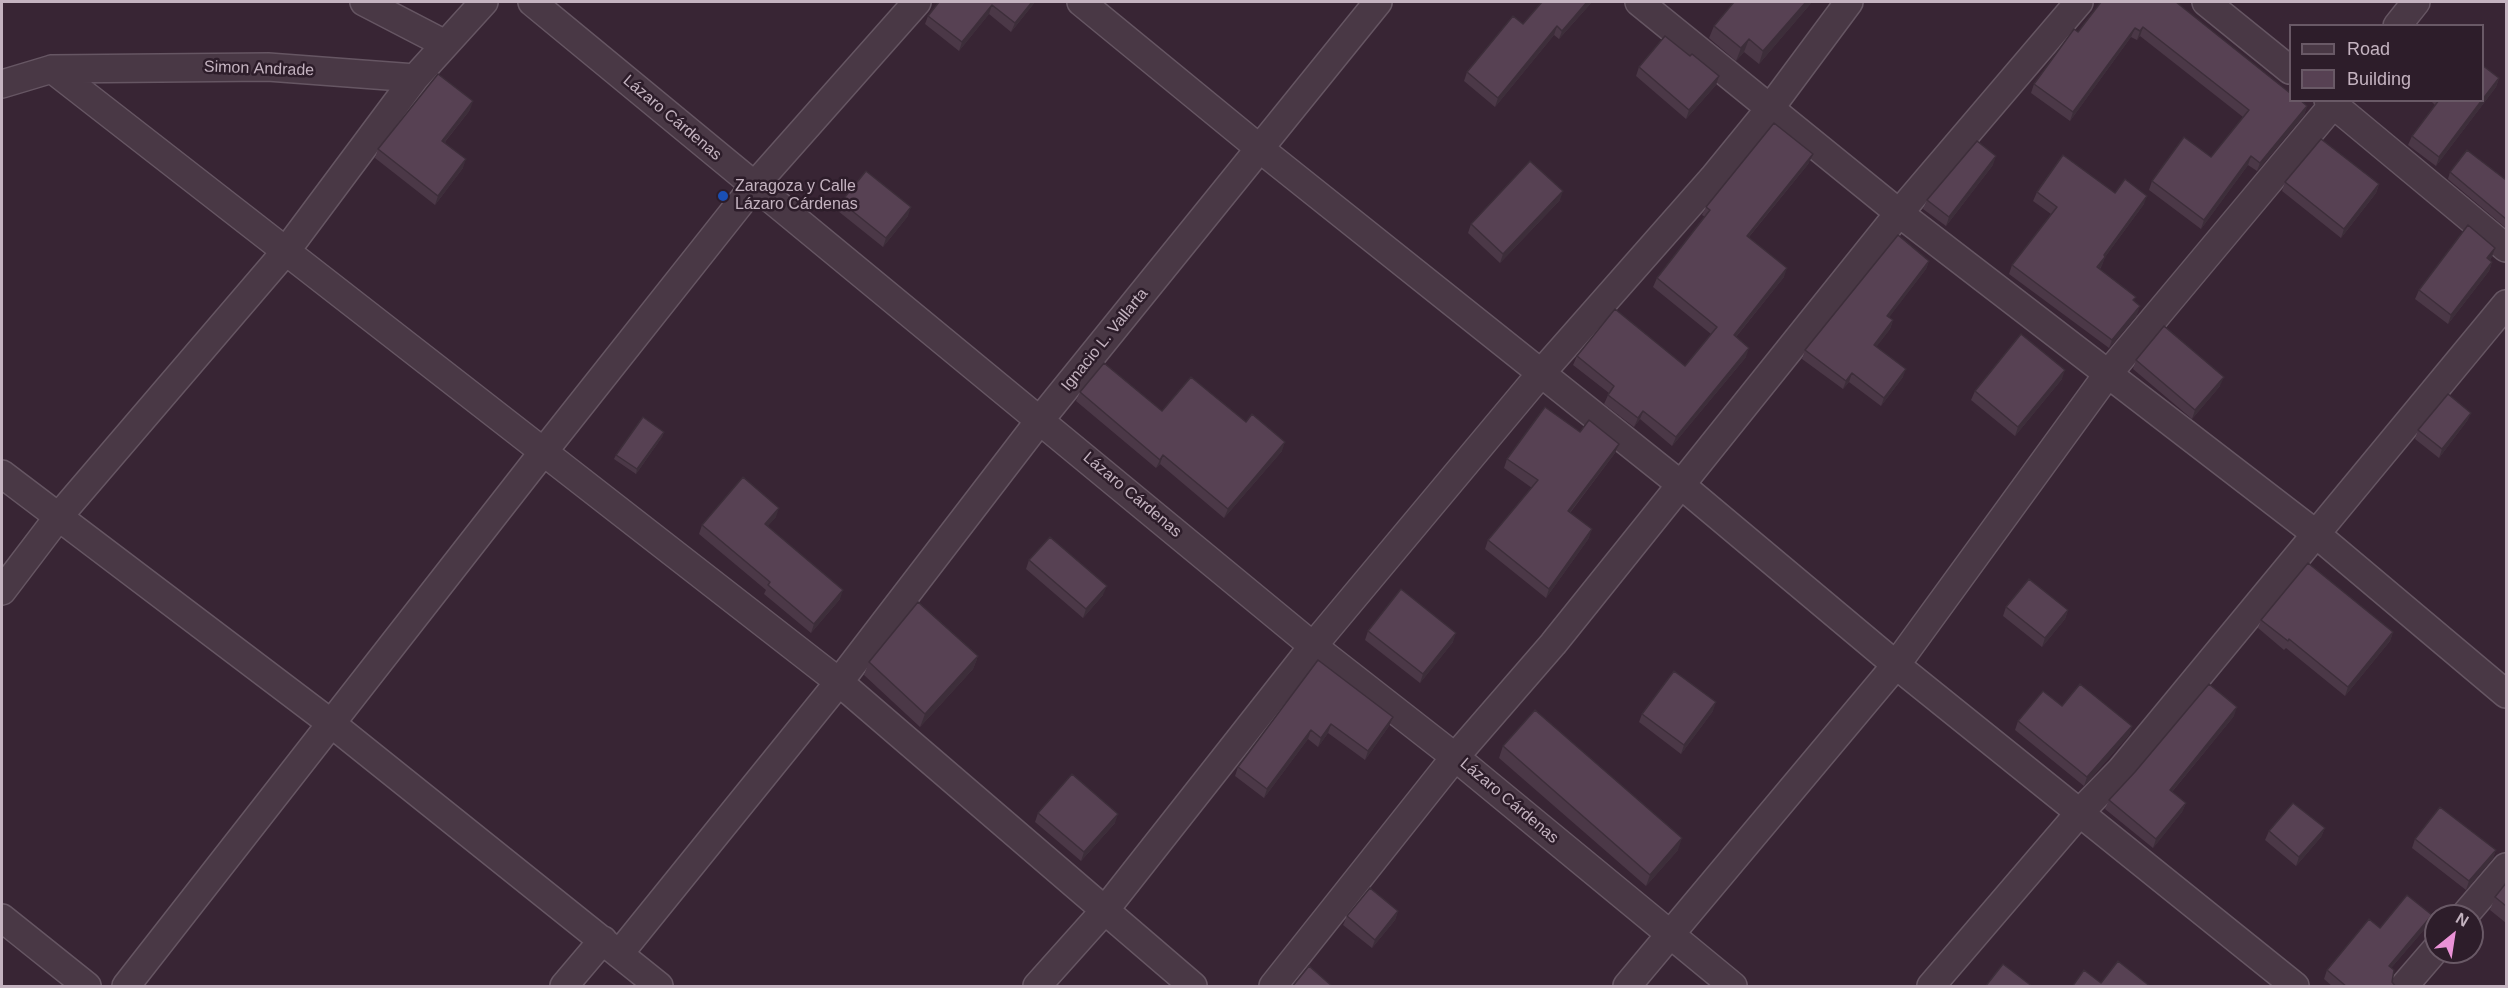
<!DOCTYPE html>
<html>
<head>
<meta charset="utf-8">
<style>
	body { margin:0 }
	#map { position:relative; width:2508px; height:988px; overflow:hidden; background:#382534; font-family:Arial,sans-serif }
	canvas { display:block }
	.frame { position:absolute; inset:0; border:3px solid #c4b3c0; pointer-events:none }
	.legend { position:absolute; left:2289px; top:24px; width:195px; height:78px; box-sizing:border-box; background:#2d1d2a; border:2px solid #695966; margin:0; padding:8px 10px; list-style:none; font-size:18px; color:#c4b3c0 }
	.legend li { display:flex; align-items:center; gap:12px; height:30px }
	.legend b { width:30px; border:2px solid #695966 }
	.north { position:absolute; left:2424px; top:904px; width:60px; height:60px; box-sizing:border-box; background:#2d1d2a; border:2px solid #695966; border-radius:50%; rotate:30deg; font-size:16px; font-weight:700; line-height:24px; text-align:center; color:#c4b3c0 }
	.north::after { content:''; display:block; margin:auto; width:21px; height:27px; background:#eb92d7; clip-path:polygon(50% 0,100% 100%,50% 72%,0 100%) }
</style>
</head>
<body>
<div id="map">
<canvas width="2508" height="988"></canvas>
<div class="frame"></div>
<ul class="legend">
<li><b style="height:8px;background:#493845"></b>Road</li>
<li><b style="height:16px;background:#574153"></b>Building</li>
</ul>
<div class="north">N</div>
</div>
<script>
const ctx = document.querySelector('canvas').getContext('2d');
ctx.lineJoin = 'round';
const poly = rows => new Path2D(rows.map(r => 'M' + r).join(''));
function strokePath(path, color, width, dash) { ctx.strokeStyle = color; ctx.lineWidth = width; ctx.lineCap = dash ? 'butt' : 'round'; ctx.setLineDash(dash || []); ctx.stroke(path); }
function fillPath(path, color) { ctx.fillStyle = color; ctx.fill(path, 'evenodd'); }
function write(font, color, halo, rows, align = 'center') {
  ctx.font = font + ' Arial,sans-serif'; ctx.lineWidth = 5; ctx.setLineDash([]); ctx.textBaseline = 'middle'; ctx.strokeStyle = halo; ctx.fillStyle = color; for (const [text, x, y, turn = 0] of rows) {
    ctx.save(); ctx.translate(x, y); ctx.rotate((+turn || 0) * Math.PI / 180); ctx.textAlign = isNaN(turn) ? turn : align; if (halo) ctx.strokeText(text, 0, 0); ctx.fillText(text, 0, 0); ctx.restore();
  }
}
const street = poly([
	[364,2,445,44],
	[532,2,1313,646,1455,757,1733,986],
	[1081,2,1259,148,1680,484,1896,665,2295,986],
	[1639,2,1899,213,2316,534,2506,694],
	[2206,2,2290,70],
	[2397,26,2416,2],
	[52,69,839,682,1193,986],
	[2,84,52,69,268,67,415,78],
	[2328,100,2506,248],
	[2,474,332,724,659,986],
	[2,591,59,516,286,251,415,78,484,2],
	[2464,916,2506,867],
	[2,918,87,986],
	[619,954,839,682,1040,420,1378,2],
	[126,986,544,451,754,186,917,2],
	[564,986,603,940],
	[1037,986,1105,910,1313,646,1542,372,1713,178,1771,107,1849,2],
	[1273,986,1455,757,1553,644,1899,213,2079,2],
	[1627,986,1896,665,2107,375,2337,100],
	[1931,986,2081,811,2120,771,2506,304],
	[2404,986,2436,949]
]);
const wall = poly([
	[939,2,1035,2,1011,32,989,14,959,51,925,24,928,16],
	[1542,2,1592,2,1559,39,1554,35,1495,107,1464,81,1467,72,1523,24],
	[1734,2,1812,2,1759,64,1744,52,1736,61,1709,38,1714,26],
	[2101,2,2307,106,2304,115,2257,171,2248,165,2201,229,2149,190,2152,181,2211,157,2243,117,2140,36,2137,40,2131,37,2070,121,2031,93,2034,84,2078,32],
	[1690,56,1719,76,1716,85,1686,119,1636,76,1639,67],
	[2499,78,2496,87,2436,166,2408,145,2412,136,2435,105,2430,100,2482,100],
	[470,110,445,142,463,168,435,205,375,158,378,149],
	[1809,163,1749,237,1784,277,1736,337,1746,357,1672,446,1640,419,1634,427,1604,404,1609,393,1573,365,1577,356,1685,366,1711,334,1653,287,1657,278,1705,217,1702,215,1706,207],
	[1993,165,1946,226,1923,209,1927,200],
	[2450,172,2506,180,2506,228,2448,179],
	[2285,182,2379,184,2376,193,2341,238,2282,191],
	[2037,192,2115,193,2144,204,2105,257,2102,265,2100,269,2134,301,2137,315,2109,348,2009,274,2012,265,2051,214,2033,201],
	[1560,200,1500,263,1468,233,1471,224],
	[841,202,908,216,883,247,838,211],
	[2492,257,2490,260,2492,262,2489,271,2448,324,2415,299,2419,290],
	[1929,261,1926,269,1889,317,1893,320,1890,329,1876,347,1903,377,1881,406,1849,382,1843,389,1802,359,1805,350],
	[2136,360,2220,386,2192,419,2133,369],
	[2062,379,2015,436,1971,400,1975,391],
	[1080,392,1162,411,1246,422,1282,451,1224,518,1160,464,1156,468,1076,401],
	[2471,413,2467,421,2439,458,2415,439,2418,430],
	[664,432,662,437,636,474,614,459,616,455],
	[1580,432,1619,444,1615,453,1570,513,1589,538,1546,598,1485,549,1488,540,1532,488,1504,468,1507,459],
	[776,517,767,526,840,599,811,633,764,594,766,590,699,534,702,525],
	[1029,560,1103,595,1083,618,1026,569],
	[2006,607,2068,610,2065,619,2042,647,2003,616],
	[2261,620,2393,632,2390,641,2345,696,2286,648,2284,650,2258,628],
	[1368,631,1453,642,1420,683,1365,640],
	[978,656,973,669,920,727,864,675,869,662],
	[1318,660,1393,717,1389,726,1365,760,1328,733,1318,747,1308,739,1264,798,1235,776,1238,767],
	[2062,706,2132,726,2129,735,2084,786,2015,730,2018,721],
	[1713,711,1681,754,1639,722,1642,714],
	[2234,716,2172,792,2186,803,2182,812,2153,848,2105,809,2109,800],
	[1503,746,1678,850,1646,886,1499,758],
	[1038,813,1115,823,1081,861,1035,822],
	[2325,828,2321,837,2296,866,2265,840,2269,831],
	[2415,839,2496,850,2493,858,2466,890,2412,848],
	[2506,883,2506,923,2490,910,2495,897],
	[1398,911,1395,920,1372,948,1343,925,1347,916],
	[2432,915,2429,924,2391,968,2392,982,2396,987,2333,987,2324,979,2327,970,2380,928]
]);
const shadedWall = poly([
	[1032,2,1035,2,1011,32,1015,23],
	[1587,2,1592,2,1559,39,1562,31],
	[1806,2,1812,2,1759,64,1763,51],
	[992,5,989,14,959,51,962,42],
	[1557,26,1554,35,1495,107,1498,98],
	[2143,27,2140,36,2137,40,2140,31],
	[2135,28,2131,37,2070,121,2073,112],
	[1749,39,1744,52,1736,61,1741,48],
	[1719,76,1716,85,1686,119,1689,110],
	[2499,78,2496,87,2436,166,2439,157],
	[473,101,470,110,439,149,442,141],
	[2307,106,2304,115,2257,171,2260,163],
	[1813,154,1809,163,1743,244,1747,236],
	[1996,156,1993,165,1946,226,1949,217],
	[2251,156,2248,165,2201,229,2204,220],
	[466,159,463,168,435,205,438,196],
	[2379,184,2376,193,2341,238,2344,229],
	[1563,191,1560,200,1500,263,1503,254],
	[2147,196,2144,204,2105,257,2102,265,2094,276,2104,255],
	[911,207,908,216,883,247,886,238],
	[2495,248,2492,257,2484,267,2487,258],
	[1929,261,1926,269,1884,324,1887,316],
	[2492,262,2489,271,2448,324,2451,315],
	[1787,268,1784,277,1730,344,1734,335],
	[2140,306,2137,315,2109,348,2112,340],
	[1893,320,1890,329,1871,354,1874,345],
	[1749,348,1746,357,1672,446,1676,437],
	[1906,369,1903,377,1881,406,1884,398],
	[2065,370,2062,379,2015,436,2018,427],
	[1852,373,1849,382,1843,389,1846,381],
	[2224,377,2220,386,2192,419,2195,410],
	[1643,411,1640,419,1634,427,1638,418],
	[2471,413,2467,421,2439,458,2442,449],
	[664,432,662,437,636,474,637,469],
	[1285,442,1282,451,1224,518,1228,509],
	[1619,444,1615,453,1564,520,1568,511],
	[1163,455,1160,464,1156,468,1160,460],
	[779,508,776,517,762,533,765,524],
	[1592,529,1589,538,1546,598,1549,589],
	[1107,586,1103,595,1083,618,1086,609],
	[843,590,840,599,811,633,814,624],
	[2068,610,2065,619,2042,647,2045,638],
	[2393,632,2390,641,2345,696,2348,687],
	[1456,633,1453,642,1420,683,1423,674],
	[978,656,973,669,920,727,925,714],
	[1716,702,1713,711,1681,754,1684,745],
	[2237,707,2234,716,2166,799,2170,790],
	[1393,717,1389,726,1365,760,1368,751],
	[1331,724,1328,733,1318,747,1321,738],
	[2132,726,2129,735,2084,786,2087,777],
	[1311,730,1308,739,1264,798,1267,789],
	[2186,803,2182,812,2153,848,2156,839],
	[1118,814,1115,823,1081,861,1084,852],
	[2325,828,2321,837,2296,866,2299,857],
	[1682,838,1678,850,1646,886,1650,875],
	[2496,850,2493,858,2466,890,2469,881],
	[1398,911,1395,920,1372,948,1375,940],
	[2432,915,2429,924,2385,975,2389,966]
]);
const building = poly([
	[939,2,1032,2,1015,23,992,5,962,42,928,16,939,2],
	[1542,2,1587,2,1562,31,1557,26,1498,98,1467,72,1513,16,1523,24,1542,2],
	[1734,2,1806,2,1763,51,1749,39,1741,48,1714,26,1734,2],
	[2101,2,2176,2,2290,93,2290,100,2300,100,2307,106,2260,163,2251,156,2204,220,2152,181,2184,137,2211,157,2249,110,2143,27,2140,31,2135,28,2073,112,2034,84,2074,29,2078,32,2101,2],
	[1665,36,1690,56,1692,54,1719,76,1689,110,1639,67,1665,36],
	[2482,65,2499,78,2482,100,2482,65],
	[438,74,473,101,442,141,466,159,438,196,378,149,438,74],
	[2439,100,2482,100,2439,157,2412,136,2439,100],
	[1774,123,1813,154,1747,236,1787,268,1734,335,1749,348,1676,437,1643,411,1638,418,1608,395,1614,386,1577,356,1615,309,1685,366,1717,327,1657,278,1710,210,1706,207,1774,123],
	[2321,139,2379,184,2344,229,2285,182,2321,139],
	[1977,141,1996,156,1949,217,1927,200,1977,141],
	[2467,150,2506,180,2506,219,2450,172,2467,150],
	[2063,155,2115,193,2125,179,2147,196,2104,255,2105,257,2097,267,2136,297,2133,300,2140,306,2112,340,2012,265,2057,207,2037,192,2063,155],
	[1530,161,1563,191,1503,254,1471,224,1530,161],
	[866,171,911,207,886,238,841,202,866,171],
	[2468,225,2495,248,2487,258,2492,262,2451,315,2419,290,2468,225],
	[1898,235,1929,261,1887,316,1893,320,1874,345,1906,369,1884,398,1852,373,1846,381,1805,350,1898,235],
	[2164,326,2224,377,2195,410,2136,360,2164,326],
	[2021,334,2065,370,2018,427,1975,391,2021,334],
	[1104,363,1162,411,1191,377,1246,422,1252,414,1285,442,1228,509,1163,455,1160,460,1080,392,1104,363],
	[2448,394,2471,413,2442,449,2418,430,2448,394],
	[1545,407,1580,432,1589,420,1619,444,1568,511,1592,529,1549,589,1488,540,1538,480,1507,459,1545,407],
	[643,417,664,432,637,469,616,455,643,417],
	[743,477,779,508,765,524,843,590,814,624,768,585,770,582,702,525,743,477],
	[1050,537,1107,586,1086,609,1029,560,1050,537],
	[2308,563,2393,632,2348,687,2289,639,2288,641,2261,620,2308,563],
	[2029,579,2068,610,2045,638,2006,607,2029,579],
	[1401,589,1456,633,1423,674,1368,631,1401,589],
	[918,602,978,656,925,714,869,662,918,602],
	[1318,660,1393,717,1368,751,1331,724,1321,738,1311,730,1267,789,1238,767,1318,660],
	[1674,671,1716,702,1684,745,1642,714,1674,671],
	[2080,684,2132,726,2087,777,2018,721,2043,691,2062,706,2080,684],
	[2209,684,2237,707,2170,790,2186,803,2156,839,2109,800,2135,772,2209,684],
	[1535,710,1682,838,1650,875,1503,746,1535,710],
	[1072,774,1118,814,1084,852,1038,813,1072,774],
	[2293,803,2325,828,2299,857,2269,831,2293,803],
	[2440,807,2496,850,2469,881,2415,839,2440,807],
	[2506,883,2506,906,2495,897,2506,883],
	[1370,888,1398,911,1375,940,1347,916,1370,888],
	[2407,895,2432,915,2389,966,2394,970,2392,982,2396,987,2347,987,2327,970,2369,919,2380,928,2407,895],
	[2118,961,2151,987,2072,987,2084,970,2101,983,2118,961],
	[2003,964,2033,987,1985,987,2003,964],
	[1309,966,1333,987,1292,987,1309,966]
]);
const markers = [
	[723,196,6,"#1a4fb4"]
];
const streetNames = [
	["Simon Andrade",259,69,2],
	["Lázaro Cárdenas",672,118,40],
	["Ignacio L. Vallarta",1105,340,-51],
	["Lázaro Cárdenas",1132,495,40],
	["Lázaro Cárdenas",1509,801,40]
];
const poiNames = [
	["Zaragoza y Calle",735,187],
	["Lázaro Cárdenas",735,205]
];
strokePath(street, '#665663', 30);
strokePath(street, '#493845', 27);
fillPath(wall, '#4b3847');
fillPath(shadedWall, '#3d2e3a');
fillPath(building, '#574153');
strokePath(building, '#3d2e3a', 1.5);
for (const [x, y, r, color] of markers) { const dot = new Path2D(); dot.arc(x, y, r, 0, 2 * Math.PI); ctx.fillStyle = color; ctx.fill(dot); strokePath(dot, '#2d1d2a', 2); }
write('16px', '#c4b3c0', '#2d1d2a', streetNames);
write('16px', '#c4b3c0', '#2d1d2a', poiNames, 'left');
</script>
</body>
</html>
